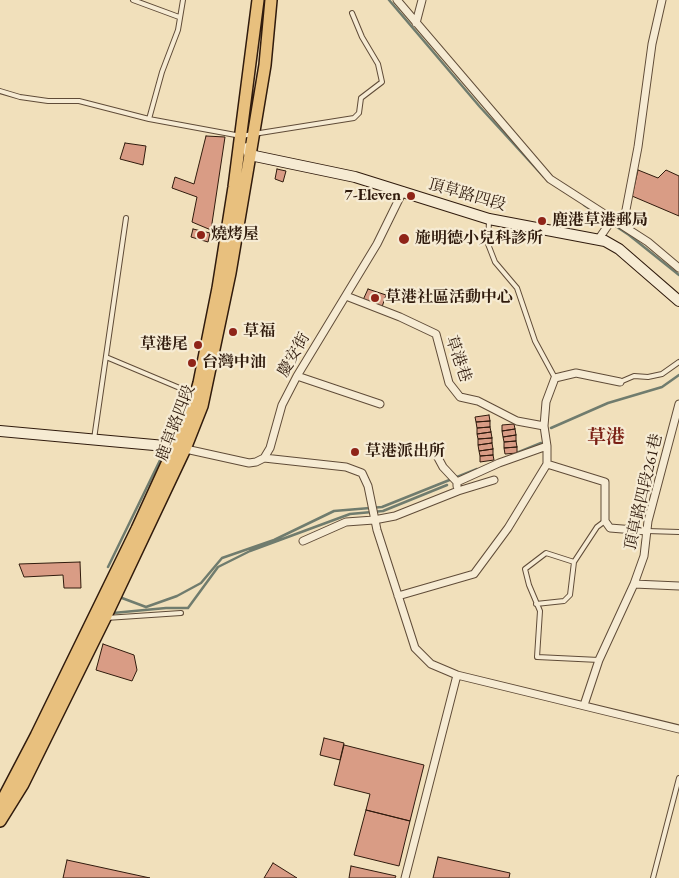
<!DOCTYPE html>
<html>
<head>
<meta charset="utf-8">
<style>
	body { margin:0 }
	canvas { display:block; background:#f1e0bb }
</style>
</head>
<body>
<canvas width="679" height="878"></canvas>
<script>
const ctx = document.querySelector('canvas').getContext('2d');
ctx.lineJoin = 'round';
const poly = rows => new Path2D(rows.map(r => 'M' + r).join(''));
function strokePath(path, color, width, dash) { ctx.strokeStyle = color; ctx.lineWidth = width; ctx.lineCap = dash ? 'butt' : 'round'; ctx.setLineDash(dash || []); ctx.stroke(path); }
function fillPath(path, color) { ctx.fillStyle = color; ctx.fill(path, 'evenodd'); }
function write(font, color, halo, rows, align = 'center') {
  ctx.font = font + ' "EB Garamond","Noto Serif TC",serif'; ctx.lineWidth = 4.5; ctx.setLineDash([]); ctx.textBaseline = 'middle'; ctx.strokeStyle = halo; ctx.fillStyle = color; for (const [text, x, y, turn = 0] of rows) {
    ctx.save(); ctx.translate(x, y); ctx.rotate((+turn || 0) * Math.PI / 180); ctx.textAlign = isNaN(turn) ? turn : align; if (halo) ctx.strokeText(text, 0, 0); ctx.fillText(text, 0, 0); ctx.restore();
  }
}
const stream = poly([
	[389,0,480,107,544,177],
	[584,205,629,235,679,275],
	[551,428,608,403,662,387,679,375],
	[514,454,541,443],
	[108,567,165,450],
	[122,598,146,607,177,596,201,583,222,558,274,540,334,511,382,507,477,469],
	[113,613,166,608,188,608,218,567,250,551,350,514,383,511,447,485]
]);
const building = poly([
	[206,136,225,137,211,230,192,222,197,197,172,188,175,177,194,184,206,136],
	[125,143,146,146,143,165,120,159,125,143],
	[277,169,286,171,283,182,275,179,277,169],
	[638,170,658,178,666,170,679,176,679,216,632,196,638,170],
	[193,229,210,233,208,242,191,237,193,229],
	[368,289,386,295,382,307,363,300,368,289],
	[489,415,490,421,476,422,475,417,489,415],
	[490,421,490,427,477,428,476,422,490,421],
	[514,424,515,429,502,431,502,425,514,424],
	[490,427,491,432,477,434,477,428,490,427],
	[515,429,516,435,503,437,502,431,515,429],
	[491,432,492,438,478,439,477,434,491,432],
	[516,435,516,441,504,442,503,437,516,435],
	[492,438,492,443,478,445,478,439,492,438],
	[516,441,517,447,504,448,504,442,516,441],
	[492,443,493,449,479,451,478,445,492,443],
	[517,447,517,453,505,454,504,448,517,447],
	[493,449,493,455,480,456,479,451,493,449],
	[493,455,494,460,480,462,480,456,493,455],
	[80,562,81,588,64,588,63,575,24,577,19,564,80,562],
	[103,644,134,655,137,670,132,681,96,670,103,644],
	[324,738,344,743,340,760,320,755,324,738],
	[344,745,424,765,410,821,366,810,370,794,334,785,344,745],
	[366,810,410,821,399,866,354,855,366,810],
	[438,857,510,873,509,878,433,878,438,857],
	[67,860,150,878,63,878,67,860],
	[273,863,297,878,264,878,273,863],
	[351,866,396,876,395,878,349,878,351,866]
]);
const lane = poly([
	[133,0,179,17],
	[0,91,20,97,48,101,79,101,149,119,241,136,354,118,359,113,361,98,382,82,378,64,362,37,352,13],
	[149,119,162,72,178,30,183,0],
	[489,221,488,244,495,262,517,288,535,341,555,378],
	[106,357,194,394],
	[620,382,634,376,648,377,662,374,679,362],
	[94,439,126,218],
	[647,531,679,532],
	[536,604,564,601,570,595,574,562],
	[106,618,181,613],
	[599,660,537,657,540,611,529,585,525,569,546,553,574,562,597,527,605,521],
	[653,878,679,778]
]);
const street = poly([
	[397,0,550,179,648,242,679,268],
	[416,23,422,0],
	[598,240,611,221,617,221,625,215,638,147,652,44,662,0],
	[346,296,400,317,436,334,449,383,460,397,478,401,517,421,544,426],
	[297,376,380,404],
	[181,448,249,463,256,462,264,458,270,448,282,405,297,376,377,244,403,191],
	[436,454,443,467,457,482,457,486],
	[264,458,346,467,362,473,368,486,377,530,415,648,431,664,457,675,679,729],
	[547,464,605,482,605,521,610,528,647,531],
	[457,482,499,463,547,446,544,426,546,402,555,378,576,373,620,382],
	[303,541,346,522,374,520,395,516,458,491,494,480],
	[634,584,644,556,648,521,679,404],
	[398,596,474,574,508,528,547,464,547,446],
	[584,705,599,660,634,584,679,586],
	[405,878,457,675]
]);
const secondary = poly([
	[247,148,250,155,355,177,489,219,605,241,619,249,679,301],
	[0,431,176,447]
]);
const primary = poly([
	[0,805,36,736,137,529,191,411,199,383,218,288,234,187,258,0],
	[0,821,23,784,105,618,185,449,202,406,230,273,250,155,265,65,271,0]
]);
const markers = [
	[411,196,5,"#8f2418"],
	[542,221,5,"#8f2418"],
	[201,235,5,"#8f2418"],
	[404,239,6,"#8f2418"],
	[375,298,5,"#8f2418"],
	[233,332,5,"#8f2418"],
	[198,345,5,"#8f2418"],
	[192,363,5,"#8f2418"],
	[355,452,5,"#8f2418"]
];
const streetNames = [
	["頂草路四段",467,195,16],
	["慶安街",294,355,-60],
	["草港巷",458,359,71],
	["鹿草路四段",176,423,-69],
	["頂草路四段261巷",644,492,-77]
];
const poiNames = [
	["7-Eleven",401,196,"right"],
	["鹿港草港郵局",552,221],
	["燒烤屋",211,235],
	["施明德小兒科診所",415,239],
	["草港社區活動中心",385,298],
	["草福",243,332],
	["草港尾",188,345,"right"],
	["台灣中油",202,363],
	["草港派出所",365,452]
];
const quarterNames = [
	["草港",606,438]
];
strokePath(stream, '#707c6e', 2.5);
fillPath(building, '#d99c85');
strokePath(building, '#301b0d', 1);
strokePath(lane, '#604c38', 6);
strokePath(street, '#604c38', 9);
strokePath(secondary, '#301b0d', 12);
strokePath(primary, '#301b0d', 14);
strokePath(lane, '#f6ebd3', 4);
strokePath(street, '#f6ebd3', 7);
strokePath(secondary, '#f6ebd3', 10);
strokePath(primary, '#e8c07e', 11);
for (const [x, y, r, color] of markers) { const dot = new Path2D(); dot.arc(x, y, r, 0, 2 * Math.PI); ctx.fillStyle = color; ctx.fill(dot); strokePath(dot, '#f6ebd3', 2); }
write('16px', '#301b0d', '#f6ebd3', streetNames);
write('bold 16px', '#301b0d', '#f6ebd3', poiNames, 'left');
write('bold 19px', '#7a1f14', '#f6ebd3', quarterNames);
</script>
</body>
</html>
